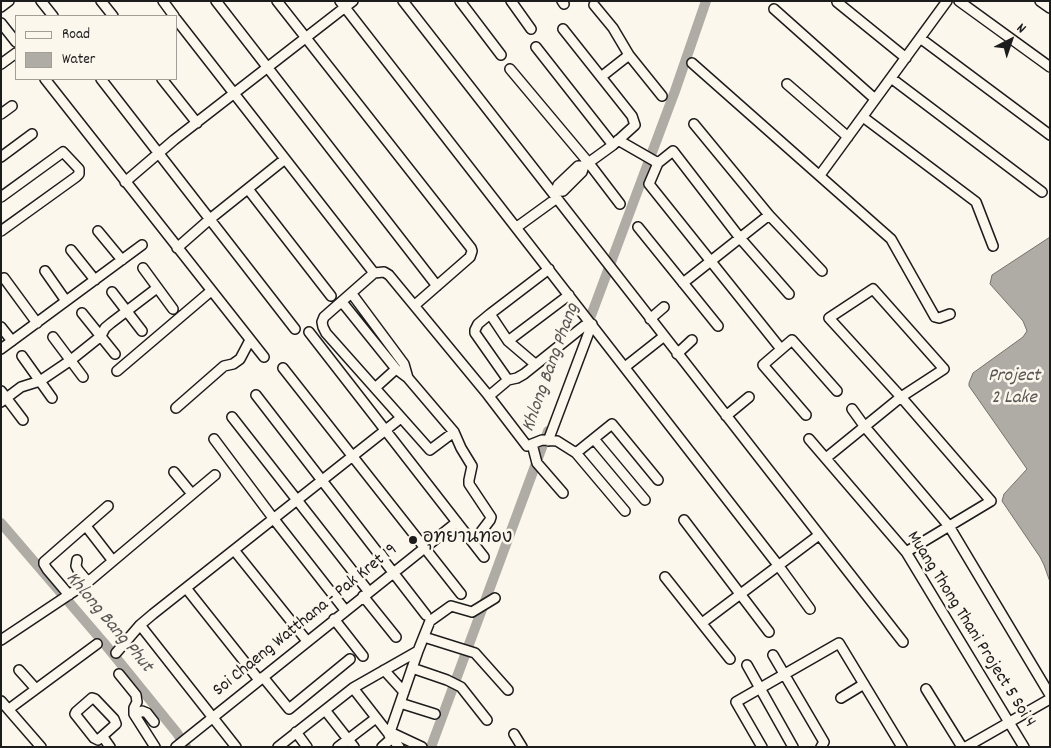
<!DOCTYPE html>
<html>
<head>
<meta charset="utf-8">
<style>
	body { margin:0 }
	#map { position:relative; width:1051px; height:748px; overflow:hidden; background:#fbf7ec; font-family:Dekko,sans-serif }
	canvas { display:block }
	.frame { position:absolute; inset:0; border:2px solid #1c1c1c; pointer-events:none }
	.legend { position:absolute; left:15px; top:15px; width:162px; height:65px; box-sizing:border-box; background:#fbf7ec; border:1px solid #a29f99; margin:0; padding:6px 9px; list-style:none; font-size:15px; color:#1c1c1c }
	.legend li { display:flex; align-items:center; gap:10px; height:25px }
	.legend b { width:25px; border:1px solid #a29f99 }
	.north { position:absolute; left:986px; top:15px; width:50px; height:50px; -webkit-text-stroke:4px #fbf7ec; paint-order:stroke; rotate:41deg; font-size:14px; font-weight:700; line-height:20px; text-align:center; color:#1c1c1c }
	.north::after { content:''; display:block; margin:auto; width:18px; height:22px; background:#1c1c1c; clip-path:polygon(50% 0,100% 100%,50% 72%,0 100%) }
</style>
</head>
<body>
<div id="map">
<canvas width="1051" height="748"></canvas>
<div class="frame"></div>
<ul class="legend">
<li><b style="height:6px;background:#fbf7ec"></b>Road</li>
<li><b style="height:14px;background:#afaca5"></b>Water</li>
</ul>
<div class="north">N</div>
</div>
<script>
const ctx = document.querySelector('canvas').getContext('2d');
ctx.lineJoin = 'round';
function fillPath(path, color) { ctx.fillStyle = color; ctx.fill(path, 'evenodd'); }
const poly = rows => new Path2D(rows.map(r => 'M' + r).join(''));
function strokePath(path, color, width, dash) { ctx.strokeStyle = color; ctx.lineWidth = width; ctx.lineCap = dash ? 'butt' : 'round'; ctx.setLineDash(dash || []); ctx.stroke(path); }
function write(font, color, halo, rows, align = 'center') {
  ctx.font = font + ' Dekko,"Playpen Sans Thai",sans-serif'; ctx.lineWidth = 5; ctx.setLineDash([]); ctx.textBaseline = 'middle'; ctx.strokeStyle = halo; ctx.fillStyle = color; for (const [text, x, y, turn = 0] of rows) {
    ctx.save(); ctx.translate(x, y); ctx.rotate((+turn || 0) * Math.PI / 180); ctx.textAlign = isNaN(turn) ? turn : align; if (halo) ctx.strokeText(text, 0, 0); ctx.fillText(text, 0, 0); ctx.restore();
  }
}
const water = poly([
	[1050,237,1050,582,1044,565,1040,557,1002,501,1004,494,1027,469,969,386,969,383,973,373,1023,337,1027,331,1023,321,990,284,992,275,1050,237]
]);
const river = poly([
	[586,329,675,91,706,1],
	[1,523,104,643,177,733,186,747],
	[431,747,548,431]
]);
const minor = poly([
	[41,1,53,16],
	[101,1,113,16],
	[163,1,174,16],
	[216,1,437,286],
	[277,1,471,248,472,251,470,257,415,305],
	[340,1,778,565,810,609],
	[403,1,903,642],
	[460,1,501,55],
	[511,1,531,29],
	[562,1,564,4],
	[959,1,1050,67],
	[1040,1,1050,8],
	[837,2,906,58],
	[594,5,613,28,629,55,662,96],
	[1,7,9,1],
	[774,9,875,99],
	[176,19,374,273],
	[1,23,16,42],
	[920,38,1050,135],
	[536,47,613,145],
	[692,63,891,239,935,317,939,318,950,314],
	[1,64,16,53],
	[510,69,588,162,620,204],
	[601,77,629,55],
	[891,78,1042,192],
	[45,79,264,357],
	[101,79,295,329],
	[162,79,197,123],
	[787,84,848,137],
	[1,114,12,106],
	[863,117,976,202,993,246],
	[694,124,769,215,822,271],
	[618,140,658,163],
	[1,157,32,134],
	[820,175,947,1],
	[125,182,174,140,353,1],
	[248,189,331,296],
	[556,191,558,185,578,166,584,166,613,145,635,125,632,116,563,29],
	[553,192,563,191,582,172,584,166],
	[1,197,63,152,79,169,79,174,76,177,1,231],
	[517,227,557,198],
	[638,227,718,326],
	[98,231,122,260],
	[177,248,210,219,285,159],
	[71,250,95,280],
	[143,268,173,309],
	[45,271,66,301],
	[4,278,37,323],
	[683,283,769,215],
	[112,292,142,331],
	[352,294,404,364,408,378],
	[342,302,396,369,408,378,454,432,461,448,472,466,469,480,469,484,491,517,490,520,474,541],
	[82,313,115,354],
	[490,314,508,341,535,364],
	[650,319,664,307],
	[1,327,12,341],
	[309,332,484,557],
	[53,337,83,377],
	[508,341,569,295],
	[1,349,142,245],
	[781,349,649,184,658,163,673,151,740,238,789,294],
	[677,354,692,340],
	[22,356,52,398],
	[625,367,663,337],
	[283,368,461,594],
	[117,371,211,291],
	[508,380,475,333,475,330,478,324,490,314,549,269],
	[375,388,396,369],
	[1,391,23,420],
	[256,395,426,615],
	[489,396,508,380,517,378,524,374,584,326],
	[1,402,21,387,40,381,71,360,101,336,105,328,111,323,157,288],
	[176,408,224,366,233,364,240,359,250,340],
	[852,409,865,427,949,526,1050,695],
	[806,415,763,365,792,340,837,391],
	[726,416,749,397],
	[232,417,369,592],
	[454,432,430,450,326,333,323,327,322,322,324,317,374,273,384,272,389,275,488,395,527,446,542,440,557,441,576,453,625,511],
	[214,439,273,518,345,610],
	[594,439,645,500],
	[809,439,906,552,1024,747],
	[548,441,592,324],
	[532,444,537,463,563,493],
	[576,453,612,424,658,480],
	[826,458,901,397,944,369,873,289,829,318,901,397,991,501,906,552],
	[174,472,192,494],
	[684,520,769,632],
	[89,530,113,561],
	[234,550,307,641],
	[77,560,76,566,78,570,88,582],
	[665,577,730,659],
	[186,588,259,680],
	[69,595,47,569,44,564,44,562,108,506],
	[363,596,396,637],
	[334,619,363,656],
	[702,623,819,535],
	[140,625,236,747],
	[424,637,475,653,508,690],
	[1,640,88,582,215,475],
	[116,653,140,625,153,614,397,421],
	[773,655,824,742,821,747],
	[747,665,793,747],
	[412,668,447,680,461,687,487,720],
	[19,670,36,689],
	[384,670,404,692],
	[119,674,136,695,137,702,134,708,134,714,155,747],
	[263,677,289,709,350,659],
	[353,688,399,747],
	[926,689,962,747],
	[92,698,95,699,114,719,116,724,98,740,94,738,75,714,76,712,92,698],
	[841,698,864,684],
	[1,701,41,747],
	[400,703,435,714],
	[9,709,97,644],
	[325,710,354,747],
	[136,715,142,711,147,713,154,722],
	[296,732,307,747],
	[390,732,422,747],
	[514,734,522,747],
	[389,735,418,651,430,621,451,606,472,612,495,598],
	[103,737,110,747],
	[176,747,457,522],
	[278,747,353,688,418,651],
	[338,747,376,718],
	[382,747,392,738],
	[762,747,736,702,839,643,902,747],
	[966,747,1050,699]
]);
const markers = [
	[413,540,5,"#1c1c1c"]
];
const poiNames = [
	["อุทยานทอง",423,540]
];
const streetNames = [
	["Soi Chaeng Watthana - Pak Kret 19",306,621,-39],
	["Muang Thong Thani Project 5 Soi 4",970,630,58]
];
const waterNames = [
	["Khlong Bang Phang",552,368,-70],
	["Project",1014,377],
	["2 Lake",1014,399],
	["Khlong Bang Phut",108,623,50]
];
fillPath(water, '#afaca5');
strokePath(water, '#74726e', 1);
strokePath(river, '#afaca5', 10);
strokePath(minor, '#1c1c1c', 12);
strokePath(minor, '#fbf7ec', 9);
for (const [x, y, r, color] of markers) { const dot = new Path2D(); dot.arc(x, y, r, 0, 2 * Math.PI); ctx.fillStyle = color; ctx.fill(dot); strokePath(dot, '#fbf7ec', 2); }
write('18px', '#1c1c1c', '#fbf7ec', poiNames, 'left');
write('18px', '#1c1c1c', '#fbf7ec', streetNames);
write('italic 19px', '#575653', '#fbf7ec', waterNames);
</script>
</body>
</html>
